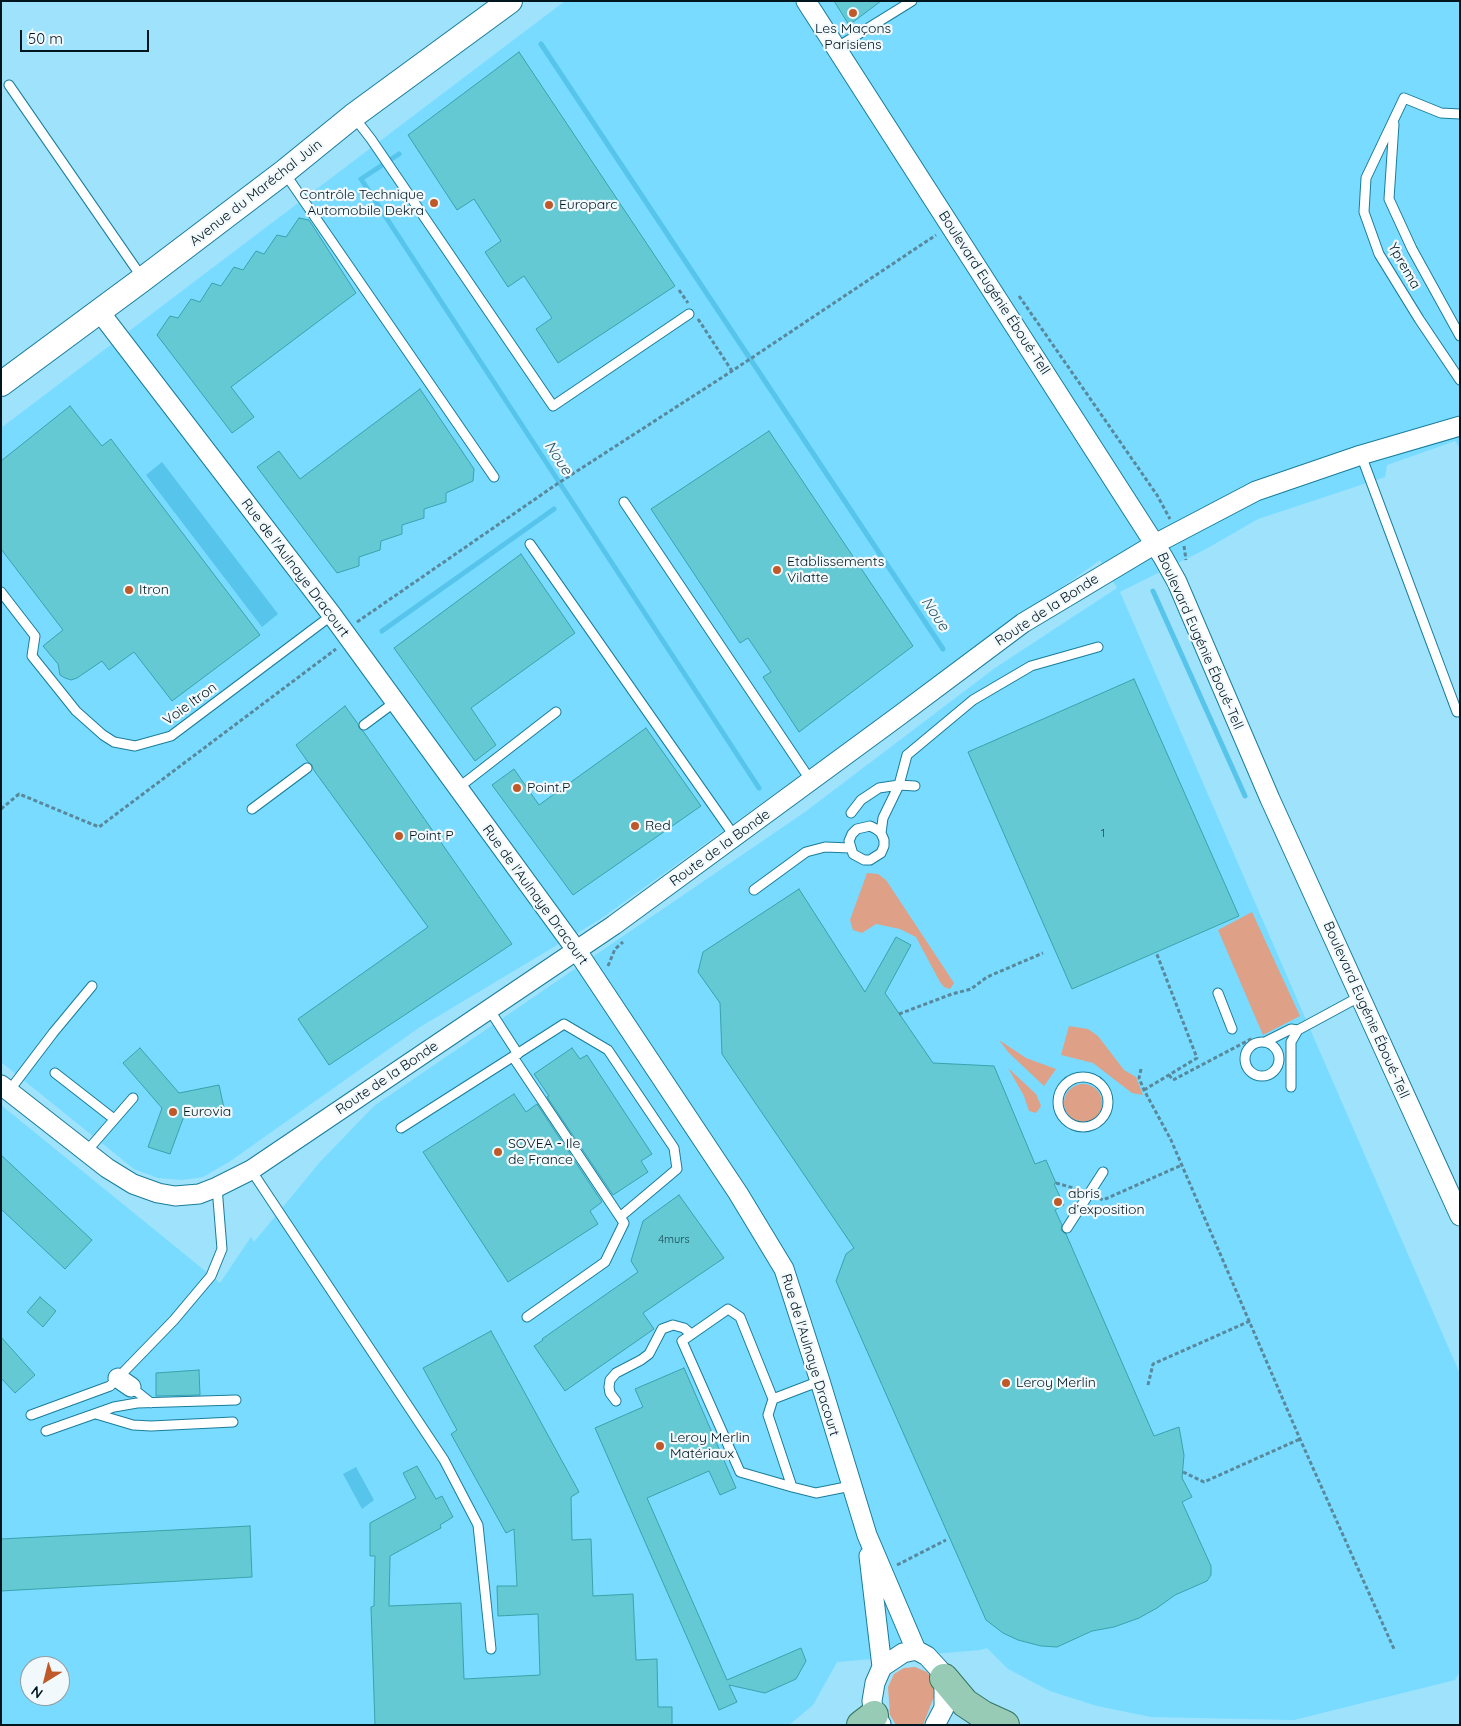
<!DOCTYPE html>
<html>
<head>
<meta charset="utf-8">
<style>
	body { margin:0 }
	#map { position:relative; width:1461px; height:1726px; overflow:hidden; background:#9ee2fc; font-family:Quicksand,sans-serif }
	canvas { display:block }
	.frame { position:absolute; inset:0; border:2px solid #00161f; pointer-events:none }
	.north { position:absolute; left:20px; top:1656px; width:50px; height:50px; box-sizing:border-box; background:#f1f9fc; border:1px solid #919ea4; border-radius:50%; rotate:216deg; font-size:14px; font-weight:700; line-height:20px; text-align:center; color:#00161f }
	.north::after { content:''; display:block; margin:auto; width:18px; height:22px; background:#bf5929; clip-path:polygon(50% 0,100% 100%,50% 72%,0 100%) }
	.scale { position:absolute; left:20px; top:30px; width:129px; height:22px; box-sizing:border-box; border:2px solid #00161f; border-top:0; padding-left:6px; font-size:15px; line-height:18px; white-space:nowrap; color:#00161f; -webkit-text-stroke:4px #f1f9fc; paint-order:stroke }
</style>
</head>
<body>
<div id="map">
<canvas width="1461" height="1726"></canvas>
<div class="frame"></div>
<div class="north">N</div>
<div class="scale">50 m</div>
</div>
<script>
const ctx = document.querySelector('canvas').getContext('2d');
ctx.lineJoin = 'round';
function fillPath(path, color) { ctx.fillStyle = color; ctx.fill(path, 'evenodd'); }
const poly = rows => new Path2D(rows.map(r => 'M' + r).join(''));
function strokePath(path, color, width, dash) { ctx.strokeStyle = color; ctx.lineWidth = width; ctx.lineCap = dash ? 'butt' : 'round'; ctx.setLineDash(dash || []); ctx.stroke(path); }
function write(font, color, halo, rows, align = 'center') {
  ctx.font = font + ' Quicksand,sans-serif'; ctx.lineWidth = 4.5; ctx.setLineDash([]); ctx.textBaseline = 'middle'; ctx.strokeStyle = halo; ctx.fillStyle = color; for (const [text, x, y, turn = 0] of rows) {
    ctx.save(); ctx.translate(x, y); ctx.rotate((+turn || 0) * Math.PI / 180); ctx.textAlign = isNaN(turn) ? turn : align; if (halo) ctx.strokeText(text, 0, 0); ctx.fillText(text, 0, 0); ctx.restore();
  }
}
const built = poly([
	[565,1,1460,1,1460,448,1455,441,1387,465,1385,477,1258,519,1206,549,1120,592,1460,1374,1460,1671,1455,1680,1294,1720,1151,1717,1097,1706,1050,1691,1008,1669,987,1648,980,1650,837,1662,813,1705,789,1725,1,1725,1,1105,220,1283,251,1237,254,1242,320,1162,374,1106,805,812,995,668,1117,588,1100,560,599,920,420,1027,229,1162,203,1177,182,1180,158,1178,134,1169,1,1062,1,428],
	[30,1666,60,1666,60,1696,30,1696]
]);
const green = poly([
	[867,873,878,874,886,880,954,983,950,989,944,987,940,982,916,937,900,929,876,924,862,933,853,930,850,920],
	[1252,912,1300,1016,1263,1035,1218,930],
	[1069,1026,1088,1029,1098,1036,1124,1070,1136,1077,1143,1095,1132,1093,1093,1063,1061,1055],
	[999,1040,1026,1058,1056,1069,1044,1086,1009,1053],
	[1008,1068,1036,1094,1041,1106,1036,1113,1029,1111,1024,1096],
	'1064 1103a19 19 0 1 1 38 0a19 19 0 1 1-38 0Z',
	[915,1667,927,1672,935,1682,935,1694,923,1725,896,1725,890,1715,888,1687,894,1674,904,1668]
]);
const water = poly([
	[162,462,278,614,262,627,146,475],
	[356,1467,374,1500,362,1509,343,1474]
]);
const stream = poly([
	[541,44,943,649],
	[399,154,361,179,759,788],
	[1153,591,1245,796],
	[382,631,554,509]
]);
const building = poly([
	[834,1,881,1,849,25,834,1],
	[519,52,675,286,558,363,536,329,552,318,524,276,508,287,485,252,501,241,474,199,457,210,408,135,519,52],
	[299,218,309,220,356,293,231,387,254,417,232,433,157,335,170,316,178,318,191,299,200,302,212,283,221,286,234,267,243,270,256,251,264,254,277,235,286,237,299,218],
	[420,389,474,469,473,481,446,493,446,502,424,509,424,518,402,525,402,534,381,541,380,550,359,557,359,566,337,573,257,467,279,451,300,479,420,389],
	[70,406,102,446,111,439,260,635,172,701,134,652,109,670,102,661,77,678,71,680,65,678,60,675,58,664,43,646,63,630,1,549,1,461,70,406],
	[769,431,913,646,799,732,763,677,771,672,748,638,740,643,651,509,769,431],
	[521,554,575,633,471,708,496,745,475,761,394,648,521,554],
	[1134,679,1239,916,1072,989,968,752,1134,679],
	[345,706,358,724,359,728,363,731,512,944,329,1065,298,1019,428,927,313,769,312,765,308,762,296,745,345,706],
	[646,728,701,806,573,895,492,785,514,769,539,805,646,728],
	[799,889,865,992,896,937,911,945,885,993,933,1063,994,1066,1035,1164,1046,1160,1056,1183,1054,1184,1064,1205,1055,1210,1062,1225,1061,1230,1066,1234,1154,1436,1179,1427,1184,1455,1182,1478,1192,1497,1182,1502,1211,1566,1211,1575,1207,1581,1175,1595,1157,1608,1139,1618,1114,1627,1092,1631,1057,1647,1041,1646,1018,1640,1003,1633,986,1620,836,1281,846,1254,854,1248,722,1054,720,1003,698,972,703,952,799,889],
	[140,1048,179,1093,219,1085,224,1108,184,1116,170,1154,148,1147,162,1108,123,1063,140,1048],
	[572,1048,580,1059,587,1055,652,1154,641,1161,648,1172,613,1195,547,1097,549,1096,534,1074,572,1048],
	[514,1094,526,1112,537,1104,602,1202,590,1211,598,1224,508,1282,423,1152,514,1094],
	[1,1155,92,1240,65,1269,1,1209,1,1155],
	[679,1195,724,1258,643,1313,654,1329,565,1391,534,1346,543,1340,542,1339,638,1272,631,1261,643,1221,679,1195],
	[40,1297,56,1311,43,1327,27,1312,40,1297],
	[491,1331,579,1492,571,1497,572,1540,591,1539,593,1596,633,1594,636,1660,657,1659,658,1707,672,1707,672,1725,375,1725,371,1607,374,1606,375,1556,370,1556,370,1523,416,1498,403,1473,417,1466,436,1499,442,1496,453,1517,440,1525,441,1528,390,1556,389,1606,461,1603,464,1679,540,1675,538,1614,498,1616,497,1586,517,1586,514,1529,506,1533,451,1434,457,1430,423,1368,491,1331],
	[1,1337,35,1375,15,1393,1,1378,1,1337],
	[684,1368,736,1488,720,1495,709,1471,647,1498,727,1680,801,1648,806,1661,796,1679,765,1693,729,1685,737,1702,719,1710,595,1428,643,1407,635,1389,684,1368],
	[199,1370,200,1395,156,1396,156,1373,199,1370],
	[250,1526,252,1577,1,1591,1,1539,250,1526]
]);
const path = poly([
	[679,290,688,303],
	[1019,296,1157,495,1170,519],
	[698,319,732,371],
	[1184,546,1186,560],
	[357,622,557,484,732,371,936,235],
	[1,809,19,794,99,827,336,649],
	[608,966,615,949,623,942],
	[899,1014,952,994,971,989,987,977,1043,953],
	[1141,1069,1139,1078,1144,1090,1171,1140,1300,1439,1394,1649],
	[1169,1075,1173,1080,1253,1038],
	[1144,1090,1197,1058,1156,952],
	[1056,1183,1077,1189],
	[1099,1198,1103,1200,1182,1165],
	[1148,1385,1153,1364,1250,1321],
	[1183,1472,1204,1482,1300,1439],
	[897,1565,946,1540]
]);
const service = poly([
	[836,48,912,1],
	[9,85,143,279],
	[1460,114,1441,113,1404,98,1366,178,1364,212,1379,254,1419,319,1460,380],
	[354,117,371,139,553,406,689,314],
	[1394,124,1389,199,1412,249,1460,336],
	[284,172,494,477],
	[1361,455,1457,712],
	[624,502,811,781],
	[530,544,735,837],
	[1,592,35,636,32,656,76,711,103,735,114,742,135,746,171,736,332,615],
	[364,725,395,702],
	[458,788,556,712],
	[252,809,307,768],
	[851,813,861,800,879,788,899,785,915,786],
	[881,833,876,829,870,826,857,829,852,834,849,841,853,854,864,860,870,860,881,853,884,846,884,840,881,833,883,818,899,785,907,755,973,700,1031,666,1098,647],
	[754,890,806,852,825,847,850,848],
	[1218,993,1232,1029],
	[489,1009,518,1054],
	'1245 1059a17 17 0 1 1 34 0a17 17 0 1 1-34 0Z',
	[1265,1042,1291,1029,1298,1030,1359,997],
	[513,1057,624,1223,605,1262,527,1317],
	[55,1073,114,1119],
	'1058 1102a25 25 0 1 1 50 0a25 25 0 1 1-50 0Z',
	[1291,1087,1291,1042,1298,1030],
	[9,1091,53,1033,92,986],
	[401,1128,564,1024,608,1050,674,1148,677,1169,620,1217],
	[86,1152,133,1098],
	[251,1170,444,1460,478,1525,491,1649],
	[1067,1228,1103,1172],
	[820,1381,773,1399,768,1415,792,1487,816,1493,851,1486],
	[131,1387,151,1403],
	[773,1399,740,1317,728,1309,682,1341,740,1472,792,1487],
	[616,1401,610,1393,609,1387,610,1380,616,1373,641,1360,649,1354,662,1329,673,1325,684,1328,691,1334],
	[96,1414,133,1425,151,1426,233,1422],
	[31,1415,110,1386,174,1320,211,1276,222,1249,217,1187],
	[46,1431,114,1407,137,1403,236,1400]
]);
const minor = poly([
	[806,1,1163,557,1177,582,1270,799,1460,1216],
	[99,311,332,615,577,951,738,1193,784,1269,820,1381,867,1535,916,1650],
	[1,1085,107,1168,133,1184,158,1193,175,1196,199,1194,217,1187,251,1170,614,925,896,718,1023,623,1155,544,1256,491,1361,455,1460,426],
	[118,1378,131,1387],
	[869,1556,882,1667],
	[881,1724,874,1715,872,1701,875,1683,882,1667,903,1653,916,1650,927,1656,939,1669,944,1678,944,1708,935,1725]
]);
const tertiary = poly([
	[1,384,143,279,284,172,353,116,510,1]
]);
const primary = poly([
	[944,1678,965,1703,983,1715,1005,1725],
	[861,1725,874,1715]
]);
const markers = [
	[853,13,5,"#bf5929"],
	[434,203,5,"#bf5929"],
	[549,205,5,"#bf5929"],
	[777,570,5,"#bf5929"],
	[129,590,5,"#bf5929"],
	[517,788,5,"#bf5929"],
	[635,826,5,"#bf5929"],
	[399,836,5,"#bf5929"],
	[173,1112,5,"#bf5929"],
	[498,1152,5,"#bf5929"],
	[1058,1202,5,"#bf5929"],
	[1006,1383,5,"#bf5929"],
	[660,1446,5,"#bf5929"]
];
const numberNames = [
	["1",1103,834],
	["4murs",674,1240]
];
const poiNames = [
	["Les Maçons",853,29,"center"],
	["Parisiens",853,45,"center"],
	["Contrôle Technique",424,195,"right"],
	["Automobile Dekra",424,211,"right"],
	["Europarc",559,205],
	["Etablissements",787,562],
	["Vilatte",787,578],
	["Itron",139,590],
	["Point.P",527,788],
	["Red",645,826],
	["Point P",409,836],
	["Eurovia",183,1112],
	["SOVEA - Ile",508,1144],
	["de France",508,1160],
	["abris",1068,1194],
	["d’exposition",1068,1210],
	["Leroy Merlin",1016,1383],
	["Leroy Merlin",670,1438],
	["Matériaux",670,1454]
];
const streetNames = [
	["Avenue du Maréchal Juin",256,193,-38],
	["Yprema",1404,266,60],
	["Boulevard Eugénie Éboué-Tell",994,293,57],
	["Rue de l'Aulnaye Dracourt",295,568,53],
	["Route de la Bonde",1047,610,-33],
	["Boulevard Eugénie Éboué-Tell",1200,641,66],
	["Voie Itron",190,704,-36],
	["Route de la Bonde",720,848,-36],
	["Rue de l'Aulnaye Dracourt",535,895,54],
	["Boulevard Eugénie Éboué-Tell",1366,1010,66],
	["Route de la Bonde",387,1078,-34],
	["Rue de l'Aulnaye Dracourt",810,1355,73]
];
const waterNames = [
	["Noue",558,458,57],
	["Noue",935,614,56]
];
fillPath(built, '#78dbff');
fillPath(green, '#dea086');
fillPath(water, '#57c5eb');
strokePath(stream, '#57c5eb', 5);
fillPath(building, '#64c9d3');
strokePath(building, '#39a3ad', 1);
strokePath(service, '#1a7d9a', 11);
strokePath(minor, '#1a7d9a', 21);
strokePath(tertiary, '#1a7d9a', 26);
strokePath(primary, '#357661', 30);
strokePath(path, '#58889a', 3, [4, 2.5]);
strokePath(service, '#fff', 9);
strokePath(minor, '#fff', 19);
strokePath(tertiary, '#fff', 24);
strokePath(primary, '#97cbb5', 28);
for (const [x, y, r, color] of markers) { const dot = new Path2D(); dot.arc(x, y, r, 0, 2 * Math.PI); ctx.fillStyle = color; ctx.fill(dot); strokePath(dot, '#f1f9fc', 2); }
write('11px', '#19434c', null, numberNames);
write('14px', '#00161f', '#f1f9fc', poiNames, 'left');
write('14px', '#00161f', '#f1f9fc', streetNames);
write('italic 15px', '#245363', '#f1f9fc', waterNames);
</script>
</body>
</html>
